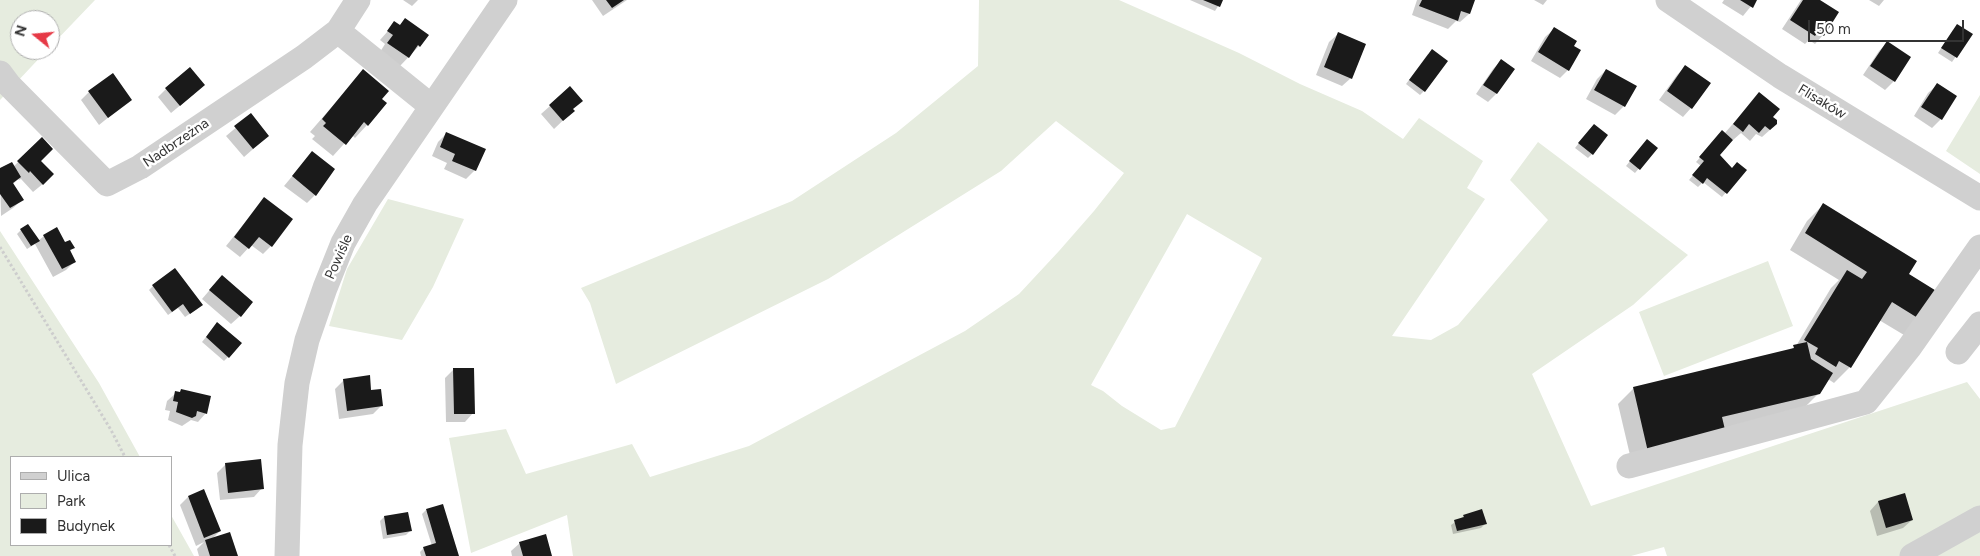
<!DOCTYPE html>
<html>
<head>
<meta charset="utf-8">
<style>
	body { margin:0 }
	#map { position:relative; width:1980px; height:556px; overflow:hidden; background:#fff; font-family:Figtree,sans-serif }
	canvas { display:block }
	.legend { position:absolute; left:10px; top:456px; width:162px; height:90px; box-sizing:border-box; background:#fff; border:1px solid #adadad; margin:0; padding:6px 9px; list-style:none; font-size:15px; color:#333 }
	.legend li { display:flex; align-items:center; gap:10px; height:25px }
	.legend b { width:25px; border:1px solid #adadad }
	.north { position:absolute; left:10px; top:10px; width:50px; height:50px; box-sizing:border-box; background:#fff; border:1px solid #adadad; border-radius:50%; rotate:287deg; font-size:14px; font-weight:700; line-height:20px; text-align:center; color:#333 }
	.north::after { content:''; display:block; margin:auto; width:18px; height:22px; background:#e63946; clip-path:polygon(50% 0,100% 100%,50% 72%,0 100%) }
	.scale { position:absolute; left:1808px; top:20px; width:156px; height:22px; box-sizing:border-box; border:2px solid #333; border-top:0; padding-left:6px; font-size:15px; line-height:18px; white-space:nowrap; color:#333; -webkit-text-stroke:4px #fff; paint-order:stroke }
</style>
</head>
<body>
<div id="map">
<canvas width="1980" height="556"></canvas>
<ul class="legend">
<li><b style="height:6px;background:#d0d0d0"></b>Ulica</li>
<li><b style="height:14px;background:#e6ecdf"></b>Park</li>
<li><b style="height:14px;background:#1a1a1a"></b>Budynek</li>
</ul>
<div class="north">N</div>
<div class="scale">50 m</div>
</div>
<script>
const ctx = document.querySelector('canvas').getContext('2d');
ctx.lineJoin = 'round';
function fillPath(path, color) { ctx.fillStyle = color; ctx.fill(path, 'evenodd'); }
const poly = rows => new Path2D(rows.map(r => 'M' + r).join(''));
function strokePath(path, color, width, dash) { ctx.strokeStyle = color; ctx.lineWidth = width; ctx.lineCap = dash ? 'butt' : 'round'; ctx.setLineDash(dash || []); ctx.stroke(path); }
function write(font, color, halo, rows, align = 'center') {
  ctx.font = font + ' Figtree,sans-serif'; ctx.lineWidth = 5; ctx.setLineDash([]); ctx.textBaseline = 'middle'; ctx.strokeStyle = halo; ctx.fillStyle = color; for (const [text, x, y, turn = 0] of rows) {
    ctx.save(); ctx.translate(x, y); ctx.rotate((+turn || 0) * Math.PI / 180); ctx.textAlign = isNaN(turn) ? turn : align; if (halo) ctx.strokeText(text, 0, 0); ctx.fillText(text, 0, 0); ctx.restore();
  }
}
const green = poly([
	[0,0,95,0,50,47,50,20,20,20,20,50,47,50,0,100],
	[979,0,1119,0,1239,53,1300,84,1362,111,1403,139,1419,118,1483,161,1467,188,1485,199,1392,336,1431,340,1458,325,1548,220,1510,180,1538,142,1688,255,1633,305,1532,374,1591,506,1967,382,1980,399,1980,556,1667,556,1664,547,1631,556,573,556,567,515,471,553,449,438,506,429,526,474,632,444,650,477,749,446,965,331,1019,294,1059,251,1094,211,1124,173,1056,121,1001,171,828,279,616,384,590,303,581,288,792,201,896,133,978,66],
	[1187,214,1262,258,1175,427,1161,430,1122,406,1103,391,1091,385],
	[1980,95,1980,174,1946,151],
	[388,199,464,219,433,287,402,340,329,326,347,269],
	[0,231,99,383,140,457,11,457,11,545,171,545,171,515,194,556,0,556],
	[1768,261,1793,326,1664,376,1639,312]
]);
const shadow = poly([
	[403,0,418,0,412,6],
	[592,0,627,0,603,16],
	[1190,0,1222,0,1215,11],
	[1417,0,1474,0,1469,14,1460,22,1456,21,1448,29,1412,15],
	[1534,0,1547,0,1543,5],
	[1724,0,1756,0,1743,16,1722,3],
	[1801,0,1818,0,1823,35,1815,44,1809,40,1805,44,1782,29],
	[1869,0,1884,0,1879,6],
	[405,20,419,46,400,66,380,52,385,44,380,40,395,23,399,26],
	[1554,29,1568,70,1560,78,1531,61,1545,37],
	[1953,30,1971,35,1952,62,1938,53],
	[1338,34,1351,78,1342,86,1316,75,1329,42],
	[1887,43,1894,81,1885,90,1863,75,1879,51],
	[1428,54,1424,91,1420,95,1406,84],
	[1501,61,1514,69,1496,94,1488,102,1476,94,1493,69],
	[1685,67,1691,108,1683,117,1659,100,1677,75],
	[1606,70,1635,87,1624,106,1615,115,1586,99,1597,79],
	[363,71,380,99,367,125,355,138,352,135,333,156,312,139,315,136,310,132],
	[1937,85,1955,96,1941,119,1932,128,1914,116,1928,93],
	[166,89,194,94,171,113,158,97],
	[89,92,130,100,99,125,81,100],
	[1759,94,1771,117,1771,129,1762,137,1756,134,1750,141,1741,133,1733,140,1732,139,1718,155,1732,169,1745,170,1722,197,1703,182,1698,187,1689,180,1701,166,1696,162,1719,136,1724,134],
	[550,106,572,110,573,111,554,129,541,114],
	[251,115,268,136,244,157,226,136],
	[1590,129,1592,154,1588,158,1575,148],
	[446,134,475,170,466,179,444,169,447,163,432,156,438,142],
	[42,139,39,161,44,183,33,192,21,179,19,180,18,179,12,185,22,200,13,208,1,216,0,170,13,167],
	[1643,145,1656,148,1635,173,1626,166],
	[304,162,315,195,307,203,284,186],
	[264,199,271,246,263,254,251,245,240,257,226,246],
	[1823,205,1907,274,1937,292,1904,335,1879,320,1850,367,1834,383,1828,379,1819,393,1803,409,1633,468,1618,404,1634,388,1790,350,1796,346,1831,288,1839,280,1790,250,1807,221],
	[21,230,38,241,44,236,73,248,69,252,75,261,66,270,53,277,35,244,27,249,17,234],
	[214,285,240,316,231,324,202,299],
	[153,286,197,309,185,317,178,308,168,315,149,290],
	[213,328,228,357,224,361,202,342],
	[454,369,473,413,465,422,446,422,445,378],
	[344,380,370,391,382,405,373,414,339,419,335,389],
	[182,390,206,413,198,422,191,420,182,426,168,420,170,411,165,410,167,401,176,393,179,393],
	[226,464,262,488,254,497,220,500,217,473],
	[1904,495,1912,520,1903,528,1877,536,1870,511,1878,502],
	[188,497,220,531,212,539,237,556,199,556,197,549,204,542,196,546,180,505],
	[426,510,458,556,421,556,420,552,424,548,432,546,422,514],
	[1464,516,1485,524,1481,528,1453,534,1451,525],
	[384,517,410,531,406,535,383,539,380,521],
	[520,543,551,556,512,556,511,551]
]);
const building = poly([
	[606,0,624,0,612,8],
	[1203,0,1223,0,1220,7],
	[1422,0,1475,0,1470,14,1461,11,1458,21,1419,6],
	[1740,0,1757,0,1753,8],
	[1803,0,1820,0,1839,12,1824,36,1818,32,1815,36,1790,20],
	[405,18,429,35,420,47,418,45,409,58,387,43,393,35,387,31,394,21,400,25],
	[1957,24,1973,34,1957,58,1941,48],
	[1554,27,1577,41,1574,46,1581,50,1569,71,1538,52],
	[1338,32,1366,44,1352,79,1324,67],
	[1887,41,1911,57,1895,82,1870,66],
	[1432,49,1448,61,1425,92,1409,80],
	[1501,59,1515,69,1497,94,1483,85],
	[1685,65,1711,83,1692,109,1667,91],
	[190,67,205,85,180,106,165,88],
	[363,69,389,91,382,99,387,103,368,126,364,122,346,145,323,126,326,123,322,119],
	[1606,69,1637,86,1625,107,1594,90],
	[113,73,132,100,108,118,88,91],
	[1937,83,1957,96,1942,120,1921,107],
	[570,86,583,101,573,109,575,111,563,121,549,105],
	[1759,92,1780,109,1773,117,1777,120,1777,124,1770,130,1765,126,1759,133,1749,124,1743,132,1733,124],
	[251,113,269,136,253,149,234,126],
	[1594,124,1608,135,1593,155,1578,143],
	[1722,130,1733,140,1720,155,1732,168,1737,162,1747,170,1727,194,1707,178,1703,184,1692,175,1704,161,1699,157],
	[446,132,486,149,476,171,452,161,455,154,440,147],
	[42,137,53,149,41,161,54,174,43,185,30,171,29,173,17,161],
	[1647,139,1658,148,1640,170,1629,161],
	[312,151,335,169,316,196,292,176],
	[12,162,21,177,13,183,24,200,10,208,0,194,0,168],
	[264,197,293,219,272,247,259,237,249,249,234,237],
	[1823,203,1917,261,1909,274,1938,292,1921,320,1892,302,1851,368,1839,361,1836,367,1815,354,1818,348,1804,340,1847,270,1862,279,1867,272,1805,233],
	[28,224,40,241,31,246,20,229],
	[57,227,65,242,70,240,75,248,70,250,76,262,62,269,43,235],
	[175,268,203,305,190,314,183,304,172,312,152,285],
	[222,275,253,302,241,317,209,290],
	[217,322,242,343,229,358,206,337],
	[1807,342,1811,359,1833,373,1820,394,1722,417,1726,434,1648,452,1633,387,1794,348,1793,345],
	[453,368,474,368,475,414,454,414],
	[370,375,371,390,381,389,383,406,347,411,343,379],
	[181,389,211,396,207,414,197,411,196,416,192,418,176,412,178,402,173,401,175,391,180,392],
	[261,459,264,489,228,493,225,463],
	[204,489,221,531,204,538,188,496],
	[1905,493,1913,520,1886,528,1878,501],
	[443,504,459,556,426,556,423,547,436,543,426,509],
	[1482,509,1487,524,1457,531,1454,520,1464,517,1463,515],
	[408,512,412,531,387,535,384,516],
	[230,532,238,556,210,556,205,540],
	[546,534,552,556,523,556,519,542]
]);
const path = poly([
	[0,247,111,430,125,457],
	[169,545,175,556]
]);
const minor = poly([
	[1668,0,1780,76,1980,198],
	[338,31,431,106],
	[0,73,9,85,107,184,140,167,304,57,338,31,358,0],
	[1958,352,1980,324],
	[1629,466,1866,402,1909,348,1980,247],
	[287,556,290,445,297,383,307,340,325,288,343,243,365,204,505,0],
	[1912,556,1980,518]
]);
const streetNames = [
	["Flisaków",1822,102,31],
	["Nadbrzeżna",176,143,-34],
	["Powiśle",339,257,-66]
];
fillPath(green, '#e6ecdf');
fillPath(shadow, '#0003');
fillPath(building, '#1a1a1a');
strokePath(path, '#cdcdcd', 3, [2.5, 2.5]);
strokePath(minor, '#d0d0d0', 25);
write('14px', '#333', '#fff', streetNames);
</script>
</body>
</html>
